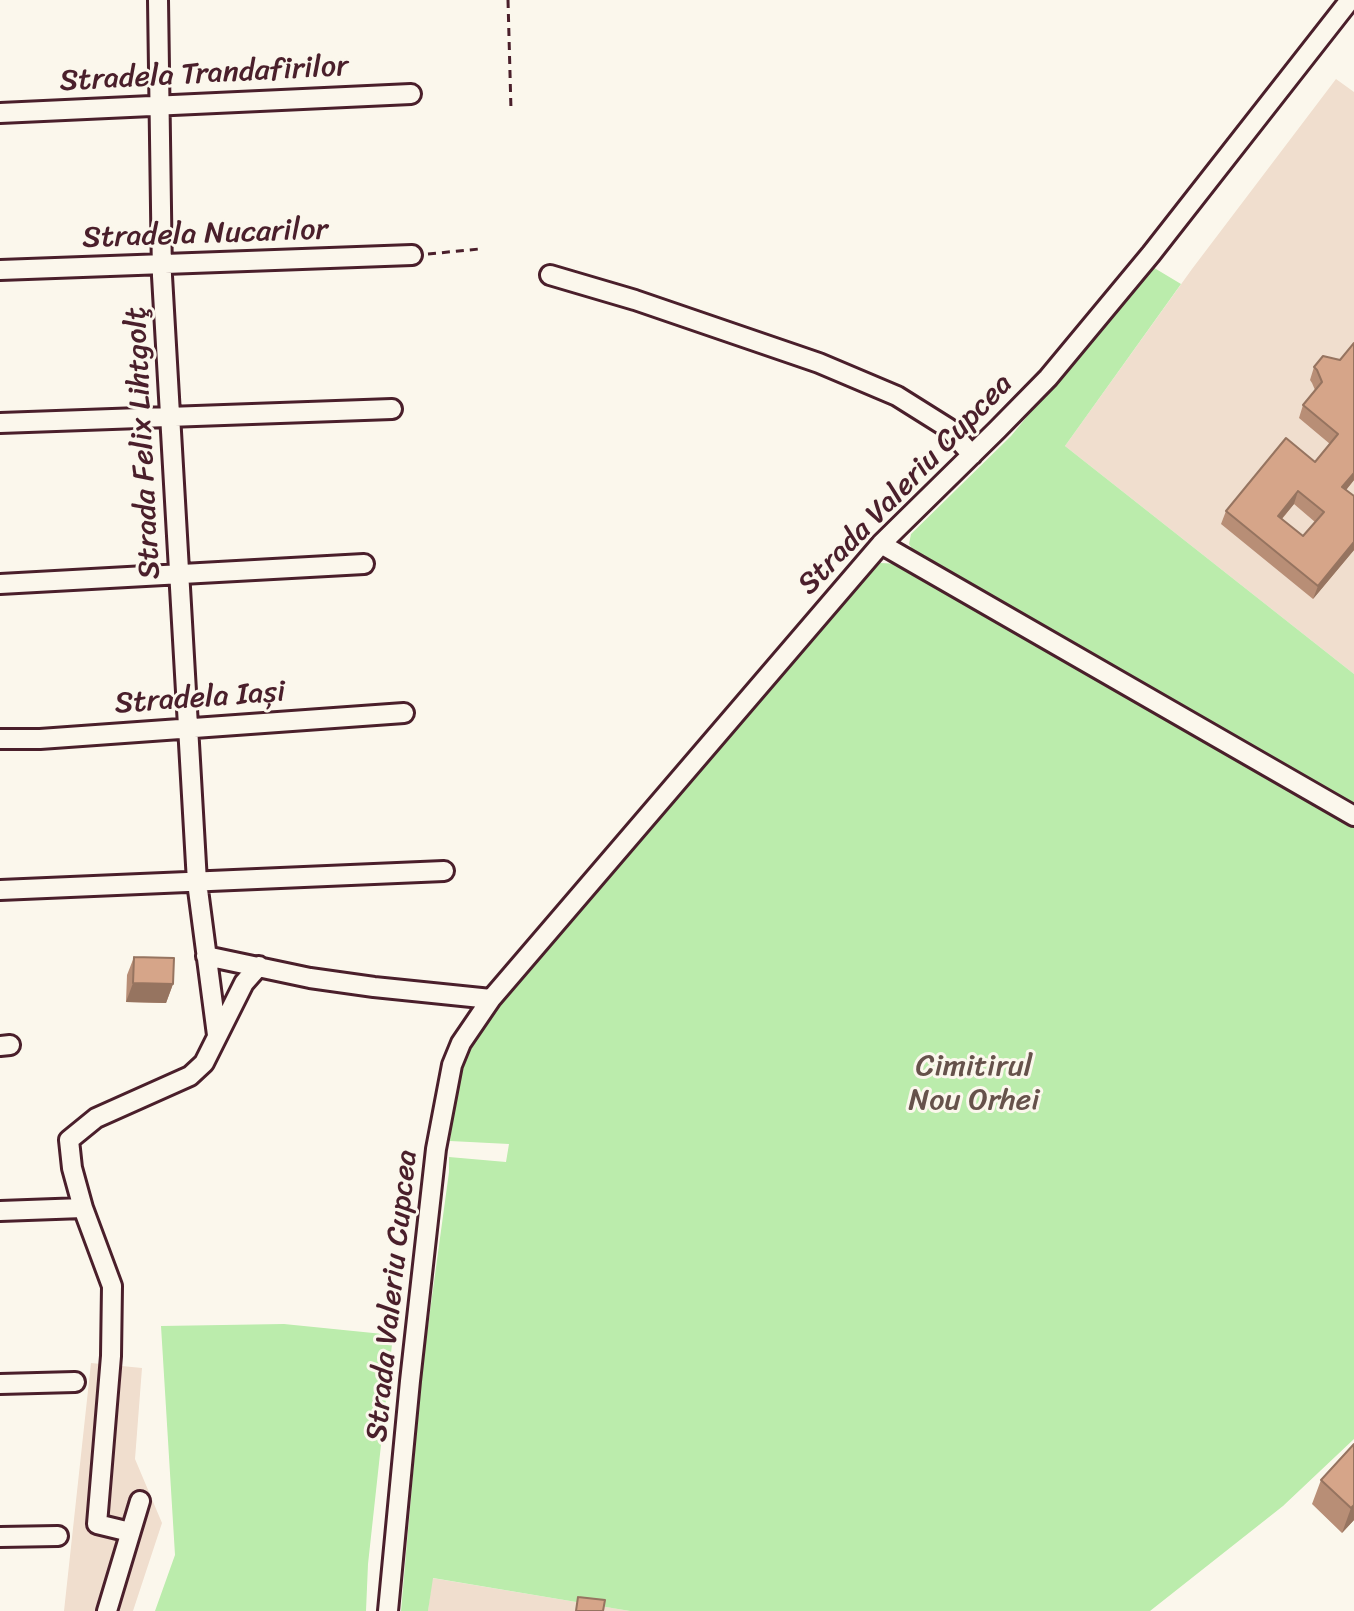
<!DOCTYPE html>
<html>
<head>
<meta charset="utf-8">
<style>
	body { margin:0 }
	canvas { display:block; background:#fbf7ec }
</style>
</head>
<body>
<canvas width="1354" height="1611"></canvas>
<script>
const ctx = document.querySelector('canvas').getContext('2d');
ctx.lineJoin = 'round';
function fillPath(path, color) { ctx.fillStyle = color; ctx.fill(path, 'evenodd'); }
const poly = rows => new Path2D(rows.map(r => 'M' + r).join(''));
function strokePath(path, color, width, dash) { ctx.strokeStyle = color; ctx.lineWidth = width; ctx.lineCap = dash ? 'butt' : 'round'; ctx.setLineDash(dash || []); ctx.stroke(path); }
function write(font, color, halo, rows, align = 'center') {
  ctx.font = font + ' Sriracha,sans-serif'; ctx.lineWidth = 6; ctx.setLineDash([]); ctx.textBaseline = 'middle'; ctx.strokeStyle = halo; ctx.fillStyle = color; for (const [text, x, y, turn = 0] of rows) {
    ctx.save(); ctx.translate(x, y); ctx.rotate((+turn || 0) * Math.PI / 180); ctx.textAlign = isNaN(turn) ? turn : align; if (halo) ctx.strokeText(text, 0, 0); ctx.fillText(text, 0, 0); ctx.restore();
  }
}
const built = poly([
	[1336,79,1354,92,1354,674,1065,446,1192,269],
	[91,1363,142,1368,135,1459,162,1523,133,1611,64,1611],
	[432,1578,630,1611,428,1611]
]);
const green = poly([
	[1151,266,1181,284,1065,446,1354,674,1354,808,1138,681,918,558,909,544,911,534,1011,436],
	[880,563,903,564,1354,823,1354,1439,1283,1506,1150,1611,630,1611,433,1578,428,1611,401,1611,422,1370,449,1172,449,1157,506,1162,509,1144,450,1141,460,1059,474,1035,565,923,866,571],
	[284,1324,393,1335,368,1564,366,1611,155,1611,175,1555,161,1326]
]);
const path = poly([
	[508,0,511,110],
	[428,254,479,249]
]);
const minor = poly([
	[158,0,162,276,197,882,217,1035],
	[0,113,411,94],
	[0,270,412,255],
	[550,275,635,300,819,363,897,396,948,428,972,455],
	[0,423,392,409],
	[881,544,1354,816],
	[0,584,364,564],
	[0,739,40,739,404,713],
	[0,890,444,871],
	[206,956,310,978,374,987,491,999],
	[0,1046,10,1045],
	[0,1211,83,1208],
	[0,1384,75,1382],
	[130,1532,97,1524,111,1356,112,1286,83,1208,72,1168,69,1140,96,1118,190,1076,204,1063,244,983,259,966],
	[0,1537,58,1536],
	[107,1611,140,1501],
	[388,1611,410,1381,436,1149,452,1065,461,1043,491,999,881,544,997,430,1048,378,1151,254,1350,0]
]);
const wall = poly([
	[1354,343,1354,480,1346,490,1354,496,1354,550,1313,599,1221,524,1226,511,1315,462,1330,444,1299,418,1303,405,1315,390,1312,383,1310,380,1314,367,1340,360],
	[1294,504,1315,522,1303,536,1282,519],
	[134,957,173,984,166,1003,126,1002,127,975],
	[1354,1444,1354,1520,1342,1533,1312,1504,1321,1480]
]);
const shadedWall = poly([
	[1354,473,1354,480,1338,500,1342,487],
	[1298,491,1294,504,1273,529,1278,516],
	[1354,542,1354,550,1313,599,1318,586],
	[133,983,173,984,166,1003,126,1002],
	[1354,1505,1354,1520,1342,1533,1351,1508]
]);
const building = poly([
	[1354,343,1354,473,1342,487,1354,496,1354,542,1318,586,1226,511,1286,438,1315,462,1338,434,1303,405,1322,382,1317,370,1314,367,1323,356,1340,360,1354,343],
	[1298,491,1324,512,1303,536,1278,516,1298,491],
	[134,957,174,958,173,984,133,983,134,957],
	[1354,1444,1354,1505,1351,1508,1321,1480,1354,1444],
	[578,1597,605,1600,603,1611,576,1611,578,1597]
]);
const streetNames = [
	["Stradela Trandafirilor",204,75,-3],
	["Stradela Nucarilor",205,235,-2],
	["Strada Felix Lihtgolţ",144,443,-93],
	["Strada Valeriu Cupcea",906,485,-46],
	["Stradela Iași",200,699,-4],
	["Strada Valeriu Cupcea",393,1296,-84]
];
const parkNames = [
	["Cimitirul",974,1067],
	["Nou Orhei",974,1101]
];
fillPath(built, '#f0dece');
fillPath(green, '#bbecac');
strokePath(minor, '#4a1f2b', 24);
strokePath(path, '#4a1f2b', 3, [8, 6]);
strokePath(minor, '#fbf7ec', 18);
fillPath(wall, '#b88e76');
fillPath(shadedWall, '#967460');
fillPath(building, '#d6a589');
strokePath(building, '#967460', 2);
write('30px', '#4a1f2b', '#fbf7ec', streetNames);
write('30px', '#66524b', '#fbf7ec', parkNames);
</script>
</body>
</html>
